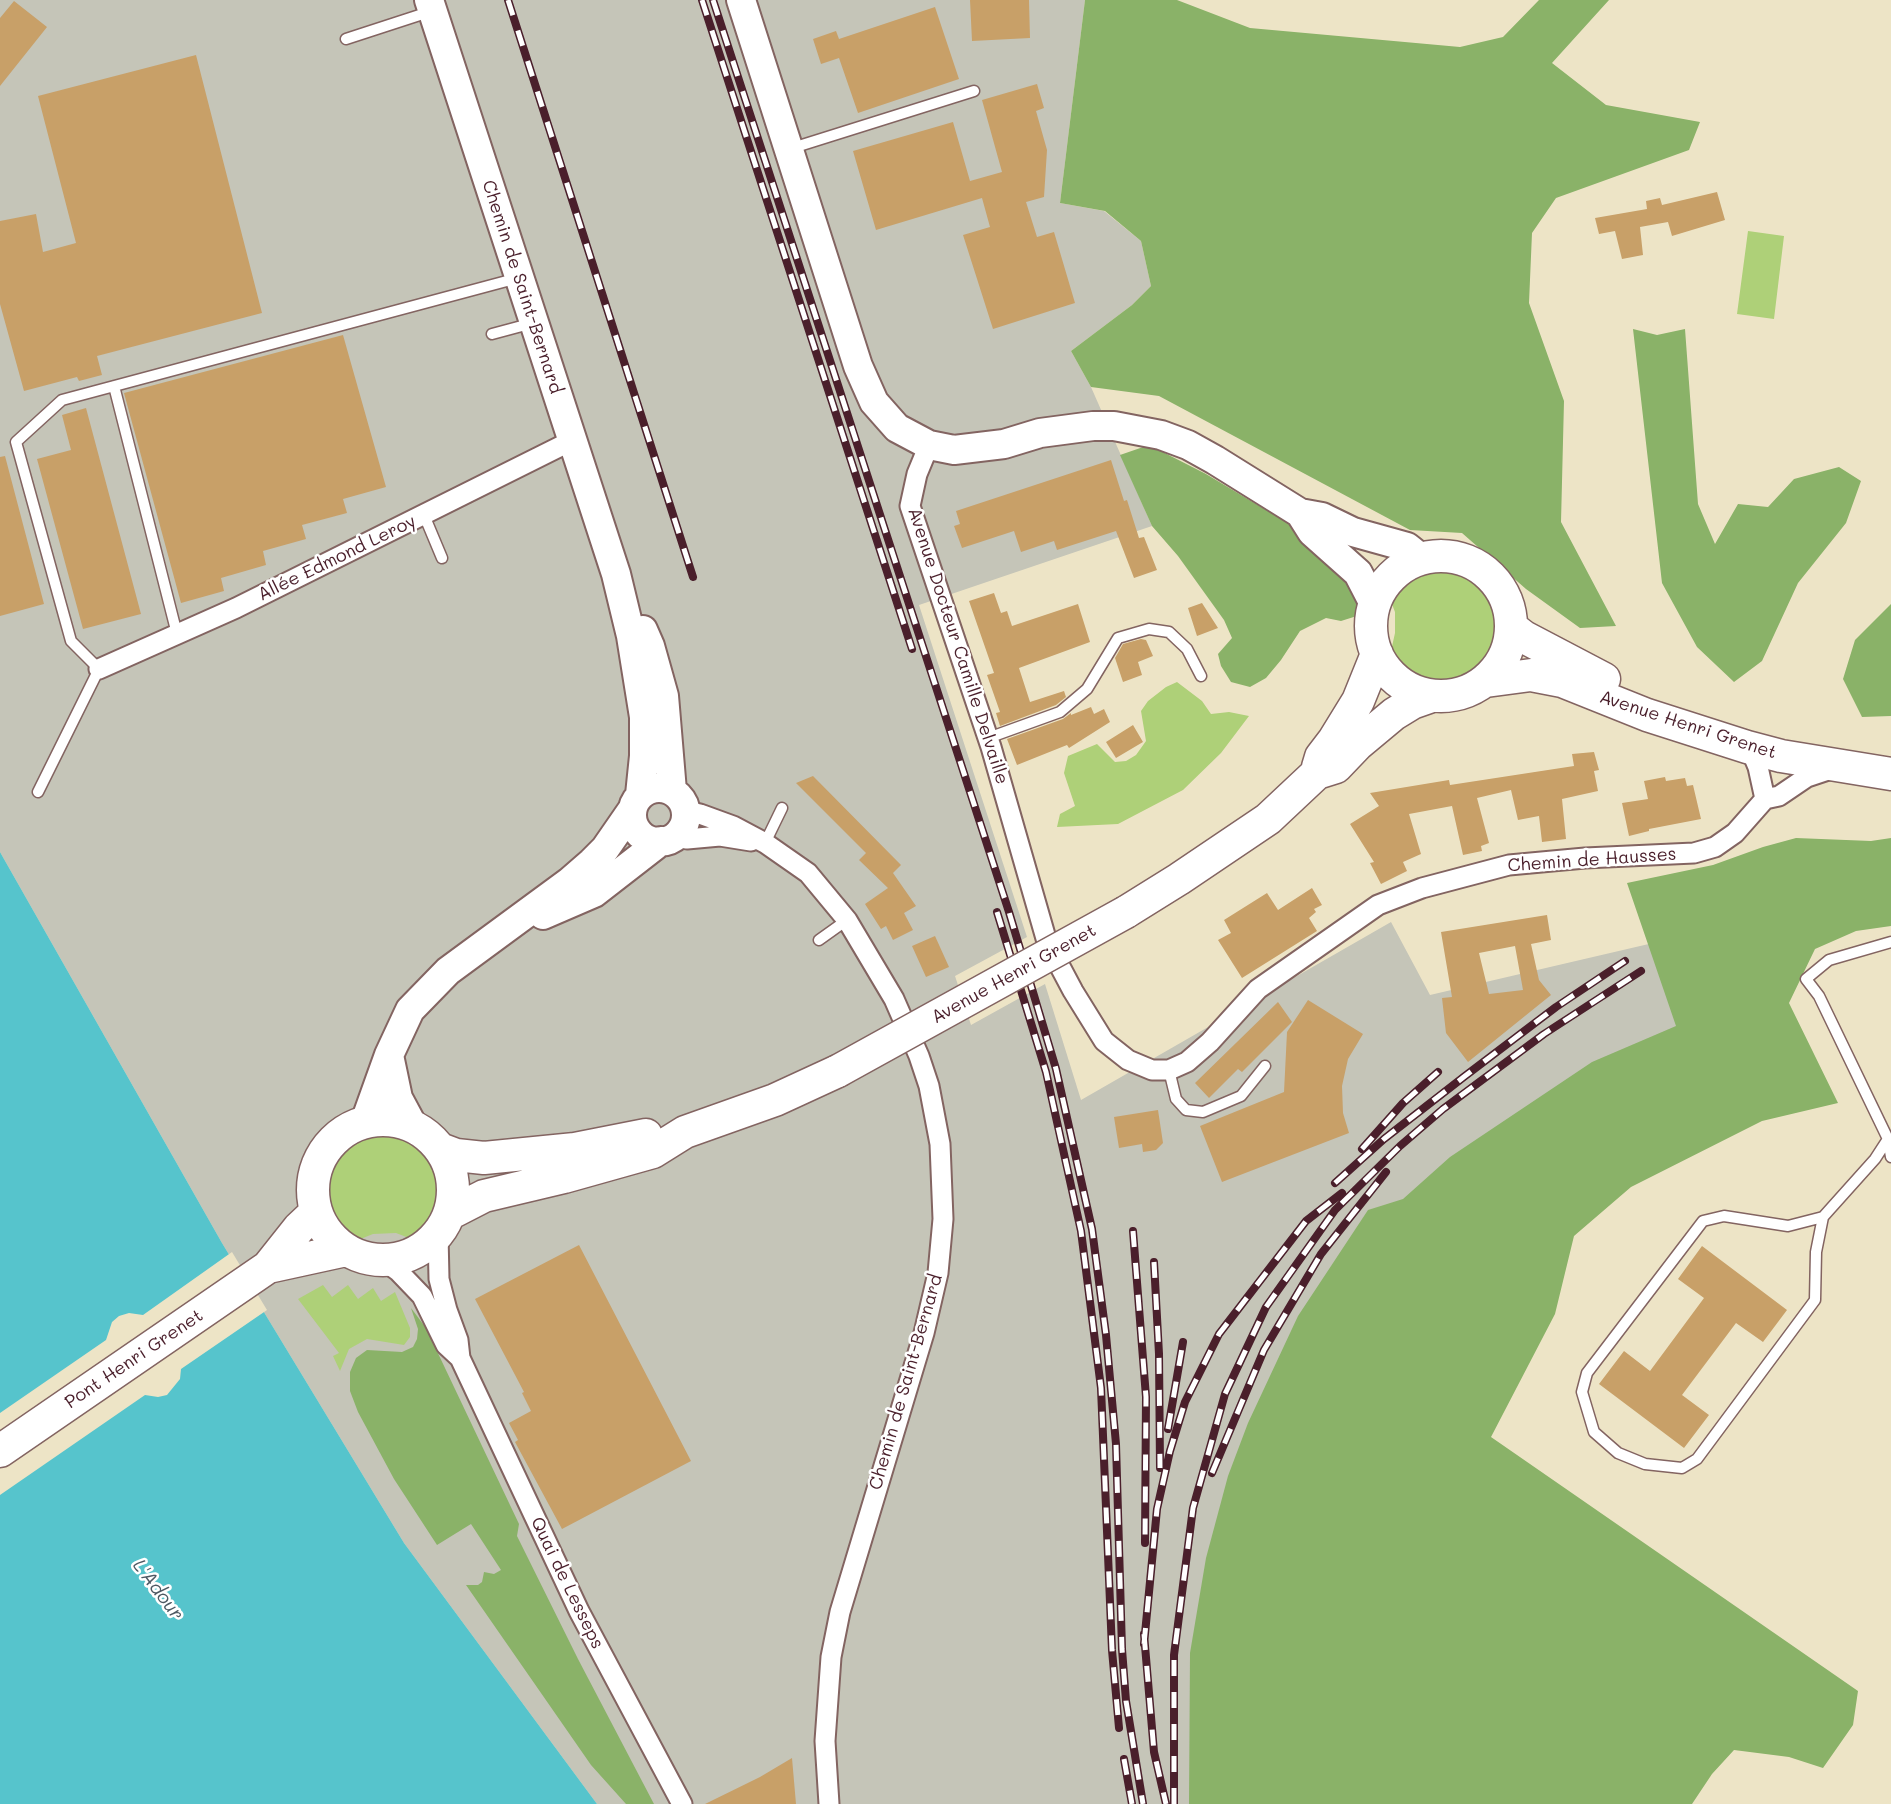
<!DOCTYPE html>
<html>
<head>
<meta charset="utf-8">
<style>
	body { margin:0 }
	canvas { display:block; background:#ede4c6 }
</style>
</head>
<body>
<canvas width="1891" height="1804"></canvas>
<script>
const ctx = document.querySelector('canvas').getContext('2d');
ctx.lineJoin = 'round';
function fillPath(path, color) { ctx.fillStyle = color; ctx.fill(path, 'evenodd'); }
const poly = rows => new Path2D(rows.map(r => 'M' + r).join(''));
function strokePath(path, color, width, dash) { ctx.strokeStyle = color; ctx.lineWidth = width; ctx.lineCap = dash ? 'butt' : 'round'; ctx.setLineDash(dash || []); ctx.stroke(path); }
function write(font, color, halo, rows, align = 'center') {
  ctx.font = font + ' Mali,sans-serif'; ctx.lineWidth = 5; ctx.setLineDash([]); ctx.textBaseline = 'middle'; ctx.strokeStyle = halo; ctx.fillStyle = color; for (const [text, x, y, turn = 0] of rows) {
    ctx.save(); ctx.translate(x, y); ctx.rotate((+turn || 0) * Math.PI / 180); ctx.textAlign = isNaN(turn) ? turn : align; if (halo) ctx.strokeText(text, 0, 0); ctx.fillText(text, 0, 0); ctx.restore();
  }
}
const industrial = poly([
	[0,0,1085,0,1060,203,1104,211,1141,241,1151,286,1132,305,1071,351,1091,387,1152,526,919,605,1027,937,955,976,971,1025,1045,984,1081,1100,1391,922,1430,995,1653,943,1712,1042,1612,1090,1207,1804,597,1804,404,1543,222,1243,0,852]
]);
const green = poly([
	[1748,231,1784,236,1774,319,1737,314],
	[1438,568,1457,570,1474,578,1488,591,1496,609,1499,627,1495,644,1486,661,1471,674,1455,680,1436,682,1418,676,1402,665,1391,651,1395,633,1395,612,1390,599,1404,581,1421,572],
	[1177,682,1202,701,1211,714,1229,712,1249,716,1221,753,1183,790,1118,824,1057,827,1060,814,1075,806,1064,773,1068,756,1097,744,1115,762,1126,761,1136,755,1146,741,1141,711,1148,701,1166,687],
	[374,1135,391,1135,408,1141,421,1151,431,1165,437,1184,435,1203,427,1221,409,1238,396,1233,373,1234,358,1240,343,1229,332,1214,327,1197,327,1180,332,1163,343,1150,357,1140],
	[323,1285,332,1297,348,1285,358,1299,373,1288,381,1301,395,1292,410,1328,410,1337,404,1345,367,1339,349,1349,340,1371,333,1356,339,1353,298,1299]
]);
const forest = poly([
	[1085,0,1177,0,1250,28,1460,47,1503,37,1539,0,1609,0,1552,63,1606,105,1700,122,1689,150,1556,198,1532,233,1529,303,1564,401,1561,522,1616,626,1580,628,1526,589,1462,533,1410,530,1159,396,1091,387,1071,351,1132,305,1151,286,1141,241,1105,211,1060,203],
	[1633,329,1657,335,1685,329,1698,504,1715,544,1738,504,1768,507,1794,479,1839,467,1861,481,1846,523,1798,583,1762,661,1734,682,1697,647,1662,583],
	[1149,445,1206,474,1301,531,1348,572,1363,603,1360,615,1341,621,1326,618,1300,631,1281,660,1266,678,1250,687,1231,682,1221,666,1218,654,1232,638,1224,620,1178,556,1152,526,1120,455],
	[1891,604,1891,716,1862,717,1843,679,1855,640],
	[1796,838,1871,841,1891,838,1891,926,1856,931,1815,949,1789,1003,1838,1103,1762,1121,1631,1187,1574,1236,1555,1314,1491,1437,1858,1691,1853,1725,1823,1768,1789,1757,1734,1750,1712,1774,1692,1804,1189,1804,1190,1653,1206,1558,1228,1476,1248,1423,1298,1316,1368,1210,1403,1199,1450,1157,1592,1062,1676,1026,1627,883,1713,865,1763,847],
	[411,1308,426,1328,519,1524,517,1536,578,1659,654,1804,626,1804,591,1765,466,1585,478,1585,482,1582,484,1572,494,1574,501,1570,471,1524,437,1545,394,1479,358,1412,350,1391,350,1372,356,1358,367,1350,402,1352,413,1347,417,1339,418,1329]
]);
const water = poly([
	[0,852,222,1243,404,1543,597,1804,0,1804]
]);
const pier = poly([
	[232,1252,267,1310,181,1369,180,1379,167,1395,158,1397,145,1395,0,1495,0,1413,106,1340,112,1322,119,1316,129,1313,143,1315]
]);
const building = poly([
	[970,0,1029,0,1030,38,972,41],
	[14,1,47,27,0,86,0,18],
	[935,7,959,79,858,113,839,58,821,64,813,39,836,31,839,39],
	[196,55,262,313,97,356,102,375,79,381,77,377,24,391,0,304,0,221,36,214,43,252,76,243,38,96],
	[1037,84,1044,108,1036,111,1047,150,1044,197,1026,202,1037,237,1054,232,1075,303,993,329,963,235,990,227,982,198,876,230,853,151,953,122,970,181,1002,172,982,100],
	[1717,192,1725,220,1672,236,1668,222,1640,227,1643,255,1622,259,1615,231,1599,234,1595,218,1647,209,1646,201,1660,198,1662,205],
	[343,335,386,487,343,499,347,513,302,525,306,539,263,551,266,565,221,578,224,591,181,603,124,393],
	[86,408,141,614,83,629,37,459,71,450,62,415],
	[5,456,44,604,0,616,0,457],
	[1111,460,1124,501,1127,500,1139,538,1144,537,1157,570,1134,578,1116,531,1057,550,1054,541,1021,552,1014,531,962,548,954,526,960,524,956,511],
	[994,593,1001,613,1007,611,1012,626,1078,604,1090,642,1019,668,1030,702,1064,691,1066,697,1056,705,1000,726,996,713,1000,712,987,675,994,673,969,601],
	[1202,603,1218,628,1197,636,1188,608],
	[1141,639,1146,640,1153,656,1138,662,1142,675,1123,682,1115,658,1123,644],
	[1091,707,1094,714,1104,709,1110,722,1069,748,1067,745,1017,765,1007,739,1063,719,1071,713,1071,715],
	[1133,725,1143,742,1116,758,1106,742],
	[1594,752,1599,770,1594,771,1598,791,1562,799,1566,839,1542,842,1539,816,1518,820,1511,790,1477,798,1489,843,1481,846,1482,851,1463,855,1452,806,1409,814,1421,854,1403,862,1407,871,1381,884,1370,863,1374,862,1350,824,1379,806,1370,793,1449,780,1450,785,1574,766,1572,754],
	[813,776,901,865,893,873,916,906,904,913,913,930,893,940,886,926,881,929,865,904,888,888,859,860,866,853,796,783],
	[1665,777,1666,781,1685,778,1687,786,1693,785,1701,819,1649,829,1649,831,1629,836,1622,803,1648,799,1644,781],
	[1312,888,1322,905,1314,909,1316,912,1309,918,1317,931,1242,978,1218,940,1231,933,1224,920,1267,893,1278,910],
	[1547,915,1551,940,1531,944,1539,980,1551,995,1468,1062,1446,1033,1442,998,1452,997,1441,932],
	[1515,946,1523,990,1489,994,1479,953],
	[935,936,949,967,926,977,912,946],
	[1308,1000,1363,1034,1348,1059,1342,1086,1343,1113,1349,1133,1222,1182,1200,1126,1284,1092,1287,1032],
	[1278,1002,1292,1022,1242,1072,1238,1069,1209,1098,1195,1083],
	[1158,1110,1163,1143,1156,1150,1143,1152,1142,1144,1119,1148,1114,1117],
	[579,1245,691,1461,562,1529,515,1442,518,1440,509,1423,531,1411,522,1393,524,1392,475,1299],
	[1702,1246,1787,1310,1763,1342,1736,1323,1682,1395,1709,1415,1684,1448,1599,1384,1624,1351,1650,1371,1704,1298,1678,1279],
	[792,1758,796,1804,705,1804,760,1777]
]);
const lane = poly([
	[346,39,432,11],
	[802,145,974,91],
	[492,334,533,323],
	[114,386,177,634],
	[424,515,442,558],
	[988,738,1060,712,1087,689,1118,638,1149,629,1169,632,1187,649,1201,676],
	[38,792,99,669,71,641,16,442,62,400,518,278],
	[765,843,782,808],
	[819,940,847,920],
	[1169,1070,1176,1099,1186,1110,1203,1112,1241,1096,1265,1066],
	[1888,1139,1891,1157],
	[1823,1217,1788,1226,1724,1216,1703,1221,1587,1373,1582,1392,1594,1432,1618,1453,1645,1464,1682,1468,1697,1459,1815,1300,1816,1252,1823,1217,1875,1159,1888,1139,1819,996,1806,979,1829,960,1891,942]
]);
const street = poly([
	[929,445,917,474,910,506,991,747,1047,942,1073,991,1104,1041,1128,1060,1152,1070,1169,1070,1187,1062,1210,1042,1258,989,1378,905,1422,888,1509,865,1585,858,1694,853,1715,847,1735,833,1765,799,1779,796,1807,777,1831,769],
	[99,669,236,608,571,441],
	[1747,747,1753,755,1758,767,1765,799],
	[686,811,700,814,733,826,765,843,808,873,847,920,894,999,919,1056,929,1086,940,1144,943,1219,938,1273,924,1333,840,1612,831,1657,825,1741,829,1804],
	[674,837,687,839,720,836,751,841],
	[438,1234,439,1279,447,1310,458,1340,460,1358,579,1611,682,1804],
	[383,1260,398,1271,422,1296,446,1345,460,1358]
]);
const secondary = poly([
	[429,0,616,574,631,636,644,717,644,756,640,795],
	[741,0,858,366,874,402,897,428,929,445,954,450,1004,444,1040,433,1093,426,1114,426,1161,435,1188,445,1215,460,1300,513,1322,517,1353,532,1407,547,1422,559],
	[1300,513,1312,532,1358,573,1374,604],
	[643,630,650,646,664,696,672,791],
	'632 815a27 27 0 1 1 54 0a27 27 0 1 1-54 0Z',
	[543,915,594,893,661,841],
	[389,1055,398,1098,413,1126],
	[365,1122,389,1055,410,1010,448,971,569,882,592,862,605,849,632,810]
]);
const primary = poly([
	'1371 626a70 70 0 1 1 140 0a70 70 0 1 1-140 0Z',
	[1511,627,1524,637,1604,679],
	[1486,681,1531,675,1562,681,1647,715,1747,747,1781,756,1891,774],
	[1318,767,1321,757,1334,740,1358,701,1377,654],
	[1126,912,1179,879,1268,819,1317,773,1336,767,1358,744,1394,714,1412,703,1432,696],
	'313 1190a70 70 0 1 1 140 0a70 70 0 1 1-140 0Z',
	[440,1149,456,1155,484,1158,575,1149,646,1135],
	[449,1214,484,1196,564,1177,653,1152,685,1132,775,1100,838,1071],
	[268,1267,346,1250],
	[0,1451,268,1267,299,1228,316,1212]
]);
const rail = poly([
	[508,0,693,577],
	[702,0,912,649],
	[713,0,1009,912,1056,1069,1092,1229,1106,1335,1116,1444,1122,1649,1126,1701,1143,1804],
	[997,912,1046,1072,1081,1231,1101,1388,1112,1650,1119,1728],
	[1362,1149,1403,1103,1438,1072],
	[1335,1183,1384,1139,1465,1076,1556,1007,1625,961],
	[1133,1231,1146,1397,1145,1543],
	[1154,1262,1159,1354,1160,1468],
	[1168,1429,1183,1342],
	[1212,1473,1264,1350,1321,1254,1386,1172],
	[1144,1634,1154,1752,1166,1804],
	[1144,1644,1157,1509,1170,1451,1185,1402,1219,1334,1306,1221,1342,1193],
	[1124,1759,1132,1804],
	[1174,1804,1174,1655,1193,1508,1225,1394,1266,1307,1335,1210,1400,1146,1443,1109,1544,1034,1641,971]
]);
const primaryBridge = poly([
	[838,1071,1126,912]
]);
const streetNames = [
	["Chemin de Saint-Bernard",522,287,72],
	["Allée Edmond Leroy",337,558,-26],
	["Avenue Docteur Camille Delvaille",958,646,72],
	["Avenue Henri Grenet",1688,725,18],
	["Chemin de Hausses",1592,860,-4],
	["Avenue Henri Grenet",1014,974,-29],
	["Pont Henri Grenet",134,1359,-34],
	["Chemin de Saint-Bernard",906,1382,-74],
	["Quai de Lesseps",567,1583,64]
];
const waterNames = [
	["L'Adour",158,1590,53]
];
fillPath(industrial, '#c5c5b8');
fillPath(green, '#aed078');
fillPath(forest, '#8ab268');
fillPath(water, '#56c4cc');
fillPath(pier, '#ede4c6');
fillPath(building, '#c8a068');
strokePath(lane, '#836461', 13);
strokePath(street, '#836461', 23);
strokePath(secondary, '#836461', 32);
strokePath(primary, '#836461', 35);
strokePath(lane, '#fff', 10);
strokePath(street, '#fff', 19);
strokePath(secondary, '#fff', 28);
strokePath(primary, '#fff', 32);
strokePath(rail, '#4a1f2b', 8);
strokePath(rail, '#fff', 5, [16]);
strokePath(primaryBridge, '#836461', 35, []);
strokePath(primaryBridge, '#fff', 32);
write('18px', '#4a1f2b', '#fff', streetNames);
write('italic 19px', '#4e5963', '#fff', waterNames);
</script>
</body>
</html>
